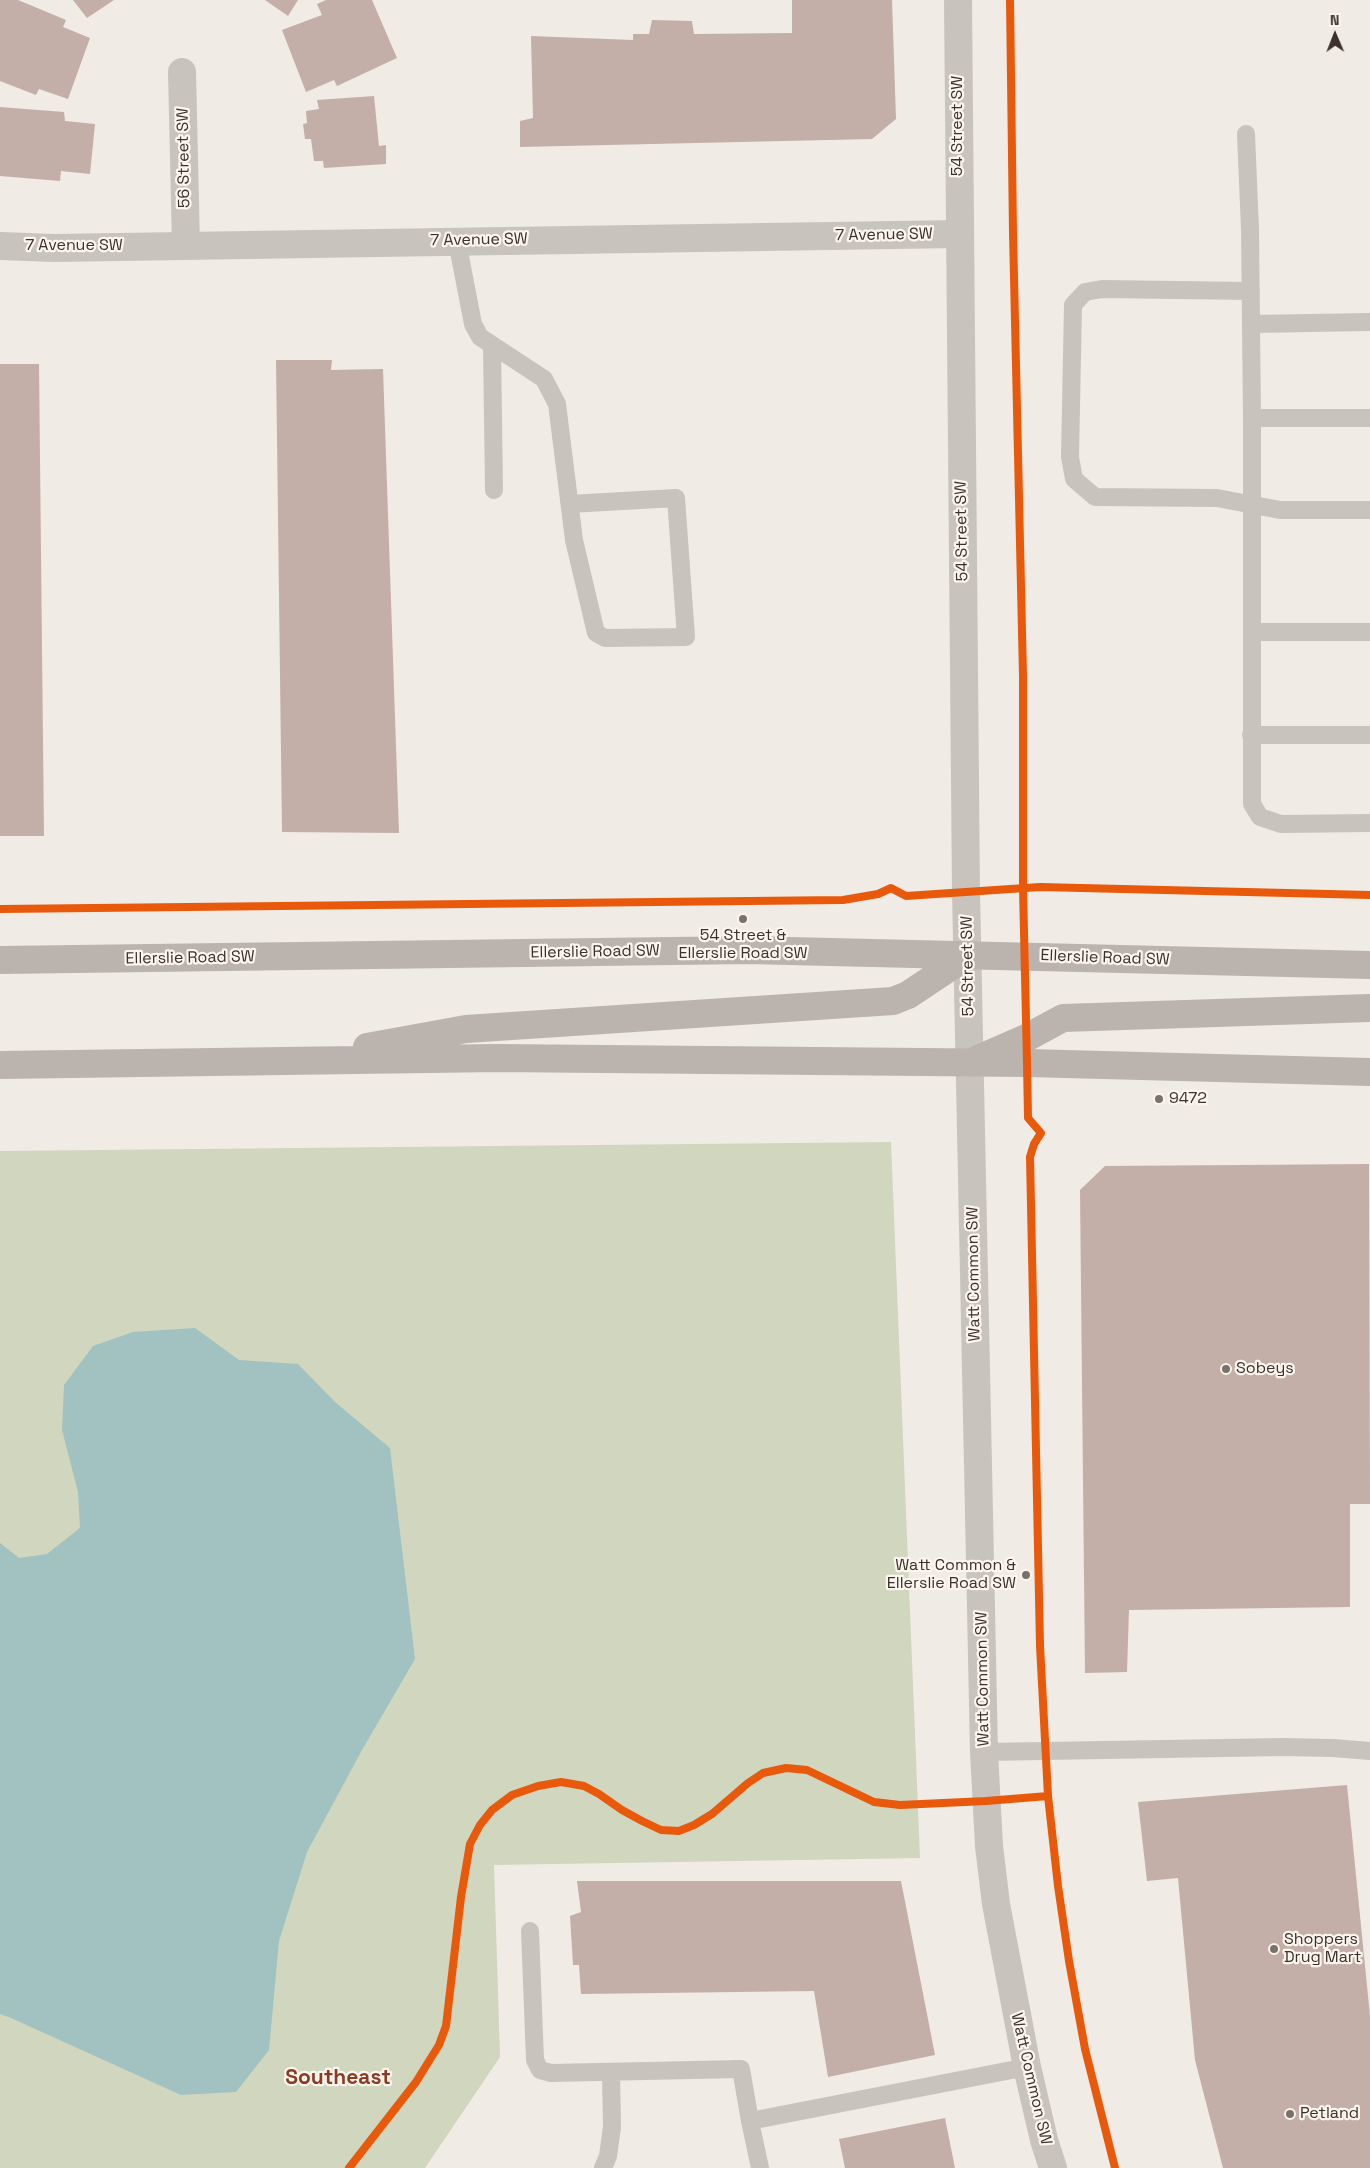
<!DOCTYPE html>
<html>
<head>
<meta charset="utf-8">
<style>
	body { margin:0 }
	#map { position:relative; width:1370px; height:2168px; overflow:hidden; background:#f0ebe5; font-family:"Space Grotesk",sans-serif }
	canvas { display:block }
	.north { position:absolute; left:1310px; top:10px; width:50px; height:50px; -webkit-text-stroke:4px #fbf5ee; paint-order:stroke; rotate:359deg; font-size:14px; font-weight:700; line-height:20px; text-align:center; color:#3b302b }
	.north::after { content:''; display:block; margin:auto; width:18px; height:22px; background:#3b302b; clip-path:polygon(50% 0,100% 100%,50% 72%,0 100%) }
</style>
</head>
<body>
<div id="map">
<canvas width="1370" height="2168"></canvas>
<div class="north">N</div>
</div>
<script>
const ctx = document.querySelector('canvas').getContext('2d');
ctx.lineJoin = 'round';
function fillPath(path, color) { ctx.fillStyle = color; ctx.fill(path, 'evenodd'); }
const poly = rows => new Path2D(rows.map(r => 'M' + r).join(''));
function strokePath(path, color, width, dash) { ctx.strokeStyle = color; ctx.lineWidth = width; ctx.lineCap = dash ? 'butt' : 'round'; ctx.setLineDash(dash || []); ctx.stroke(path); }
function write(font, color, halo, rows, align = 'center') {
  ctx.font = font + ' "Space Grotesk",sans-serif'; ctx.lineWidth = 4.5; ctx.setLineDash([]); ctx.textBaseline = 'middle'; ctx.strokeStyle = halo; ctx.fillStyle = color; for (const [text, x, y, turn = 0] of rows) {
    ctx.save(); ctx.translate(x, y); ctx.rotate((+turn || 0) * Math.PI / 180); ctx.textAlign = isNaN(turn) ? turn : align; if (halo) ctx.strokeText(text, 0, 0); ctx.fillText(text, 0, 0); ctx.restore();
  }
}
const green = poly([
	[891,1142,920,1858,494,1865,500,2057,425,2168,0,2168,0,1151]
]);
const water = poly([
	[195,1328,239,1360,298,1364,335,1402,390,1448,415,1659,362,1750,307,1852,279,1941,269,2050,236,2092,181,2095,11,2018,0,2014,0,1543,19,1558,47,1554,80,1528,78,1492,62,1430,64,1385,93,1346,133,1332]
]);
const building = poly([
	[0,0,18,0,66,20,63,27,90,38,68,99,39,89,36,95,0,81],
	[73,0,114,0,87,18],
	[265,0,298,0,288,16],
	[326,0,372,0,397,58,337,86,334,80,306,92,282,30,322,15,317,4],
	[792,0,892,0,896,119,872,139,520,147,520,121,533,118,531,36,633,40,633,34,649,34,652,20,692,21,694,34,792,33],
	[374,96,379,146,386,145,386,164,324,168,323,161,314,161,311,139,305,139,303,124,307,123,306,111,319,109,317,100],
	[0,107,64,112,65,121,95,124,90,174,61,171,60,181,0,176],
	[276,360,332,360,331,370,383,369,399,833,282,832],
	[0,364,39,364,44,836,0,836],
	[1369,1164,1370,1504,1350,1504,1350,1607,1129,1610,1127,1672,1085,1673,1080,1190,1105,1166],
	[1347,1785,1370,2016,1370,2168,1223,2168,1195,2060,1178,1878,1147,1881,1138,1802],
	[577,1881,901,1881,935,2055,828,2077,814,1991,581,1994,579,1965,573,1965,570,1916,581,1912],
	[945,2118,955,2168,845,2168,839,2139]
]);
const service = poly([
	[1246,134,1250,229,1252,418,1252,804,1260,817,1281,824,1370,823],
	[457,241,473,324,480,337,544,379,557,404,574,540,596,633,605,638,686,637,676,498,570,504],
	[1251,291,1102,289,1085,292,1073,305,1070,457,1074,479,1095,497,1217,498,1280,510,1370,510],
	[1251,324,1370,322],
	[492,346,494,490],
	[1252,418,1370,418],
	[1252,632,1370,632],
	[1251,735,1370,735],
	[984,1752,1283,1747,1333,1748,1370,1751],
	[530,1931,535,2060,540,2070,551,2073,741,2069,750,2121],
	[603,2168,608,2156,612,2127,611,2072],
	[760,2168,750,2121,1027,2067]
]);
const minor = poly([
	[182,72,186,245],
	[0,246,54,248,959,234]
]);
const tertiary = poly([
	[958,0,966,892,984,1752,989,1846,996,1904,1027,2067,1044,2140,1053,2168]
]);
const secondary = poly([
	[0,960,748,950,1370,965],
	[367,1047,466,1029,893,1001,908,995,968,955],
	[978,1059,1026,1038,1063,1018,1370,1008],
	[0,1065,498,1058,1027,1063,1370,1072]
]);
const cycleway = poly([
	[1010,0,1013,233,1023,676,1023,889,1027,1063,1028,1118,1041,1133,1034,1144,1030,1157,1040,1646,1048,1796,1058,1886,1069,1961,1085,2049,1115,2168],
	[0,909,843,900,878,894,891,888,906,896,1040,887,1370,895],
	[349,2168,416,2082,439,2045,446,2026,461,1897,470,1844,480,1825,492,1810,512,1795,538,1786,561,1782,584,1786,599,1794,622,1810,642,1821,661,1830,679,1831,694,1825,712,1814,748,1783,763,1773,786,1768,807,1770,874,1802,900,1805,986,1801,1048,1796]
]);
const markers = [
	[743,919,5,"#7a716c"],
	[1159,1099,5,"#7a716c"],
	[1226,1369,5,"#7a716c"],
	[1026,1575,5,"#7a716c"],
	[1274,1949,5,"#7a716c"],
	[1290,2114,5,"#7a716c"]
];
const streetNames = [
	["54 Street SW",958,126,-90],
	["56 Street SW",184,158,-91],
	["7 Avenue SW",884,235,-1],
	["7 Avenue SW",479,240,-1],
	["7 Avenue SW",74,246],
	["54 Street SW",962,531,-91],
	["Ellerslie Road SW",595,952,-1],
	["Ellerslie Road SW",190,958,-1],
	["Ellerslie Road SW",1105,958,2],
	["54 Street SW",968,966,-91],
	["Watt Common SW",974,1274,-91],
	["Watt Common SW",983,1679,-91],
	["Watt Common SW",1031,2079,77]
];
const poiNames = [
	["54 Street &",743,936,"center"],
	["Ellerslie Road SW",743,954,"center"],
	["9472",1169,1099],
	["Sobeys",1236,1369],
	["Watt Common &",1016,1566,"right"],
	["Ellerslie Road SW",1016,1584,"right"],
	["Shoppers",1284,1940],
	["Drug Mart",1284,1958],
	["Petland",1300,2114]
];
const districtNames = [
	["Southeast",338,2078]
];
fillPath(green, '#d1d6bf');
fillPath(water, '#a1c2c1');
fillPath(building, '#c3afa7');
strokePath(service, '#c9c3be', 18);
strokePath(minor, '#c9c3be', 28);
strokePath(tertiary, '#c9c3be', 28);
strokePath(secondary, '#bab3ae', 28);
strokePath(cycleway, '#e8590c', 8);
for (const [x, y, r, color] of markers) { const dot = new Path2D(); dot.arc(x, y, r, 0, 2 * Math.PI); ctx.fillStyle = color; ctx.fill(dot); strokePath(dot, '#fbf5ee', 2); }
write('16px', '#3b302b', '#fbf5ee', streetNames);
write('16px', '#3b302b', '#fbf5ee', poiNames, 'left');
write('bold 21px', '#8c3b22', '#fbf5ee', districtNames);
</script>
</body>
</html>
